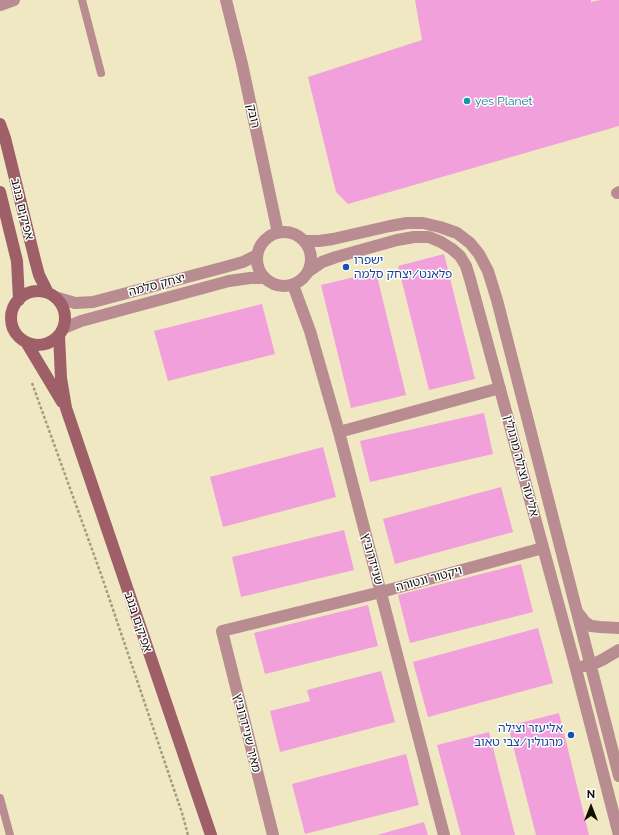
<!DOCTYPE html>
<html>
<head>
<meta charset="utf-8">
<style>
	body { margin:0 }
	#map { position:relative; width:619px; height:835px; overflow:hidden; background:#efe8c3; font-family:Raleway,sans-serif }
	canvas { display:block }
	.north { position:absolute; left:571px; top:787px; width:40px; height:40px; -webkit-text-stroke:3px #fff; paint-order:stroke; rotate:0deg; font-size:11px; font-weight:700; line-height:16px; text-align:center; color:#120f04 }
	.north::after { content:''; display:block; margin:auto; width:14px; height:18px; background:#120f04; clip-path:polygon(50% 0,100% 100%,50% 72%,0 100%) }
</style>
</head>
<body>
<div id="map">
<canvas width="619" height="835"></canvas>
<div class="north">N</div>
</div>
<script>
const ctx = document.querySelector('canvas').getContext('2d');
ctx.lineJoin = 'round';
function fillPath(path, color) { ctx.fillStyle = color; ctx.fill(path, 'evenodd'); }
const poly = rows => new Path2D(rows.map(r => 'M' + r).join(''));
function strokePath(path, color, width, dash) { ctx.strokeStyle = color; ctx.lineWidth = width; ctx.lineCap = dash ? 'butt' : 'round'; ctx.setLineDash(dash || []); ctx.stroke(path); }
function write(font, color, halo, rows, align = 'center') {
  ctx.font = font + ' Raleway,"Noto Sans Hebrew",sans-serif'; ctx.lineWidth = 3; ctx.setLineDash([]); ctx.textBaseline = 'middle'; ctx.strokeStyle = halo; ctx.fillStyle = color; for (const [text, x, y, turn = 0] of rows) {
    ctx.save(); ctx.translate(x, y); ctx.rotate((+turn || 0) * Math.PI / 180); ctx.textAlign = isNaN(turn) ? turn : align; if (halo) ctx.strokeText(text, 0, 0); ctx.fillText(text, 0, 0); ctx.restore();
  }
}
const building = poly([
	[415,0,591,0,591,2,600,0,619,0,619,126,348,204,336,192,308,77,422,40],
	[444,254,475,379,429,390,398,266],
	[376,272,406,395,351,408,321,285],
	[262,304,275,354,168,381,154,331],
	[484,413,493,454,370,482,360,441],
	[323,447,336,497,223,527,210,477],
	[501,487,513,532,395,564,383,519],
	[344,530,354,570,241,597,232,557],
	[521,564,533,612,410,643,398,595],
	[368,605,378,646,265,674,254,633],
	[538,628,553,683,428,717,413,662],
	[381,671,395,722,280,752,270,711,310,701,307,690],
	[559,713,589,835,536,835,508,726],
	[489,732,515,835,461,835,437,745],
	[406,754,419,805,305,834,292,784],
	[424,822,428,835,377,835]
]);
const path = poly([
	[32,383,102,577,182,813,188,835]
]);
const lane = poly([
	[82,0,101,73],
	[0,798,10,835]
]);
const street = poly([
	[226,0,242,64,278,233],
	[0,5,14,0],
	[617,193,619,192],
	'257 259a27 27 0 1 1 54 0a27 27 0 1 1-54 0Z',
	[304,241,319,241,333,239,390,226,407,223,423,223,440,227,457,233,470,243,479,254,488,271,497,300,619,776],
	[309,271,322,262,336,257,397,240,414,237,429,237,441,242,452,249,460,256,466,266,470,279,575,665,619,835],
	[293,285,310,331,339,432,444,835],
	[55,297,75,303,93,302,225,267,243,262,257,255],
	[64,328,81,321,229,281,250,278,265,278],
	[339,432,500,388],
	[578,613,585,622,591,626,600,627,619,628],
	[584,666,591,665,602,660,619,650],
	[273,835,222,631,381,592,543,548]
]);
const secondary = poly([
	[0,124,5,138,35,260,39,275,48,293],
	[0,192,17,261,19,300],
	'11 318a27 27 0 1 1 54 0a27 27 0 1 1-54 0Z',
	[59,336,61,378,66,408,211,835],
	[26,342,62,402]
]);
const markers = [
	[467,101,4,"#0f9aa8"],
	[346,267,4,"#1a4fb4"],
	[571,735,4,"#1a4fb4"]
];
const cultureNames = [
	["yes Planet",475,101]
];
const streetNames = [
	["רובק",253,116,78],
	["אפיקים בנגב",22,209,76],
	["יצחק סלמה",157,285,-15],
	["אליעזר וצילה מרגולין",521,466,75],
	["שניידרוביץ",372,559,75],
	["ויקטור ונטורה",429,579,-15],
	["אפיקים בנגב",138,622,71],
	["מאיר שניידרוביץ",247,733,76]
];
const transitNames = [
	["ישפרו",354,260],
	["פלאנט/יצחק סלמה",354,274],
	["אליעזר וצילה",563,728,"right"],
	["מרגולין/צבי טאוב",563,742,"right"]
];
fillPath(building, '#f1a0dc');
strokePath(path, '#a39d81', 2.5, [3, 2]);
strokePath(lane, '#b98c91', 8);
strokePath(street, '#b98c91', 12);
strokePath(secondary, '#9f5f69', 12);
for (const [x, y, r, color] of markers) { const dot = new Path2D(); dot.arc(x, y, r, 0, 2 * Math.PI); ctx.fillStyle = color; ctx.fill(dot); strokePath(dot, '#fff', 1.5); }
write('12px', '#0d838f', '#fff', cultureNames, 'left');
write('12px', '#120f04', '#fff', streetNames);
write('12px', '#164399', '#fff', transitNames, 'left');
</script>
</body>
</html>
